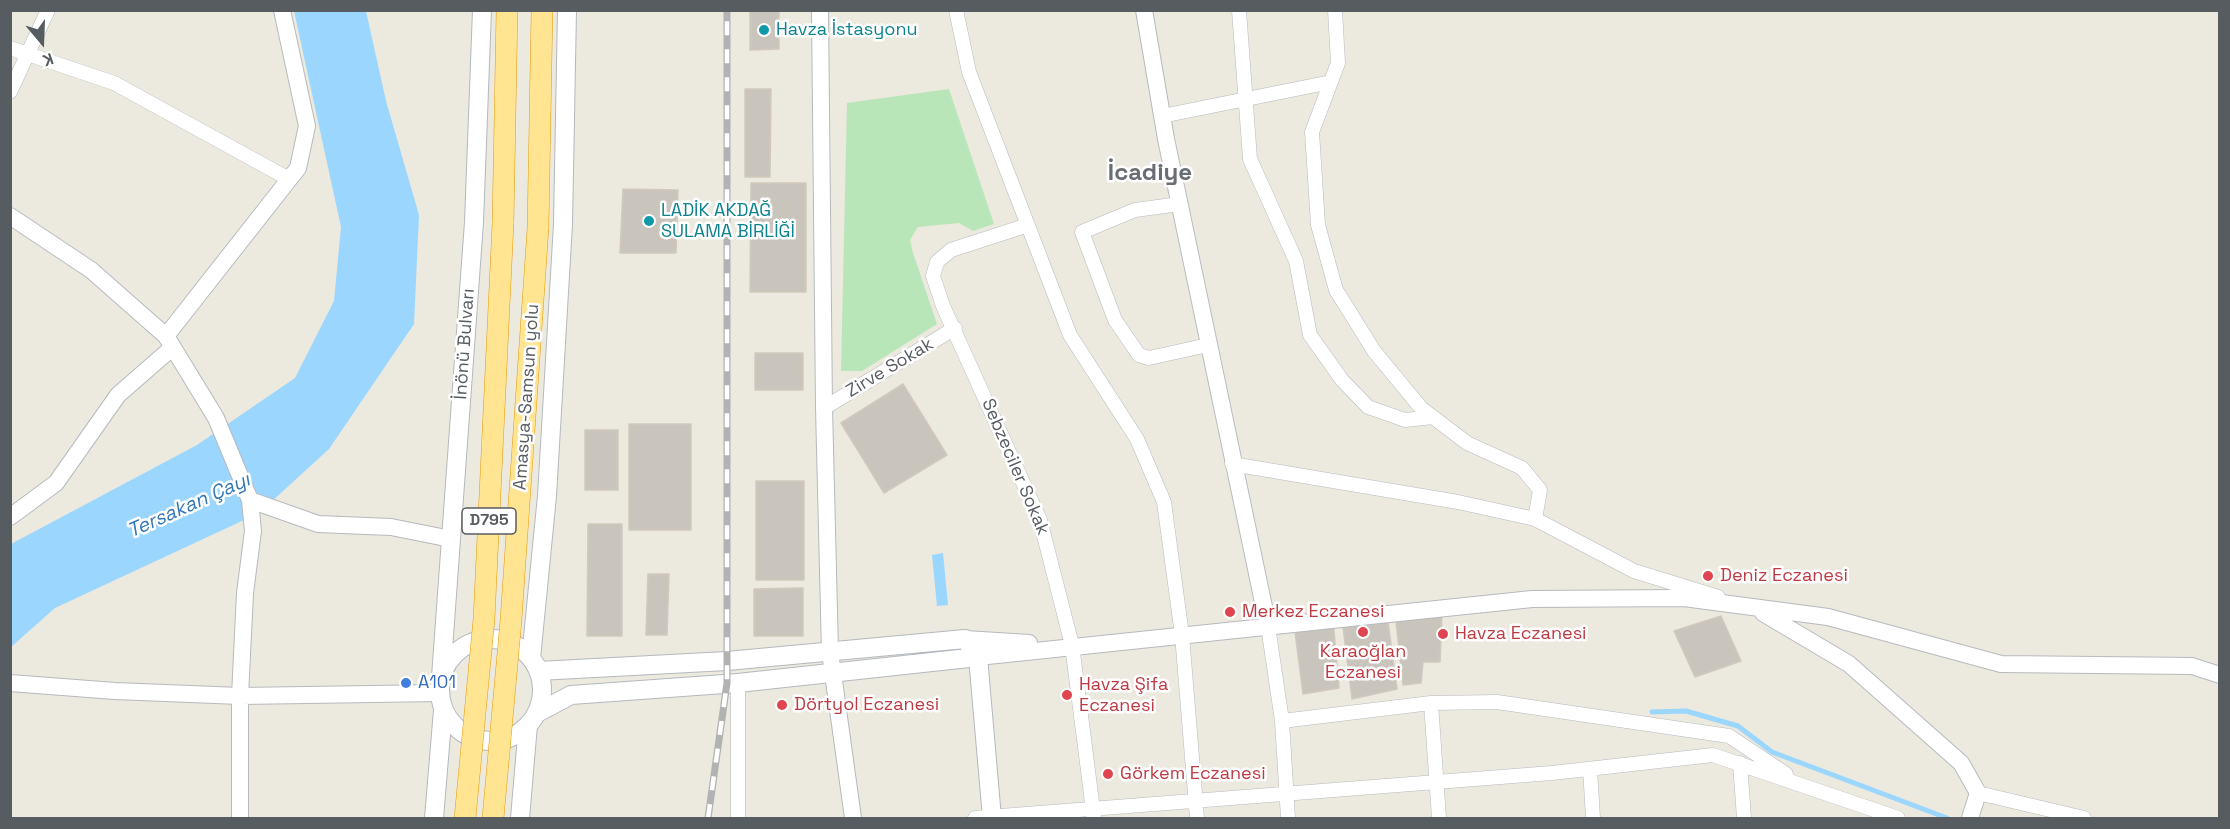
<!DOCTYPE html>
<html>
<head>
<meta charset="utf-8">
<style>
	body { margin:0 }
	#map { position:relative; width:2230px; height:829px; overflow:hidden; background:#ece9de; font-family:"Space Grotesk",sans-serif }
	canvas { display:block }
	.frame { position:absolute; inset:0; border:12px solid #575c61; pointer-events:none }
	.north { position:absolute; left:12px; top:12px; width:60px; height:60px; -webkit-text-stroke:4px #fff; paint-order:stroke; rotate:161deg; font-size:16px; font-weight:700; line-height:24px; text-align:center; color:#575c61 }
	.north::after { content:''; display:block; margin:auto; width:21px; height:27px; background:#575c61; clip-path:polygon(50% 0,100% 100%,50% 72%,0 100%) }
</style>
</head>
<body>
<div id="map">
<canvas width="2230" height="829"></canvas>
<div class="frame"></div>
<div class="north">K</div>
</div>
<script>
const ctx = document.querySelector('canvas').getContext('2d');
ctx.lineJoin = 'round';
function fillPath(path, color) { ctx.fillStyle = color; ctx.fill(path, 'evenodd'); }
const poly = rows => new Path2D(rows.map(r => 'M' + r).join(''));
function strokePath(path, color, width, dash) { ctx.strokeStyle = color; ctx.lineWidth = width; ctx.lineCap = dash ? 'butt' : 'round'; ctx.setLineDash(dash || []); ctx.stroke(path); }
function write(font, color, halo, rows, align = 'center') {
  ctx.font = font + ' "Space Grotesk",sans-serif'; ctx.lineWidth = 5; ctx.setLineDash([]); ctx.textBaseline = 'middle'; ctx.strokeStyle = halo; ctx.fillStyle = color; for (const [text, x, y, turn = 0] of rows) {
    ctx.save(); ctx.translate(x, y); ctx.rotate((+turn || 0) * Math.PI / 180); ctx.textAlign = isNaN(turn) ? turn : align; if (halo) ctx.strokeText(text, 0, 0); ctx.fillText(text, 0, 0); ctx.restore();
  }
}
const green = poly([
	[949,89,994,224,973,231,959,223,918,227,910,240,913,253,937,324,862,371,841,371,847,103]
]);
const water = poly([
	[294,11,366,11,386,101,419,215,414,324,329,449,259,513,55,608,11,647,11,544,197,445,295,378,334,301,341,227],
	[943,553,948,605,937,606,932,555]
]);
const stream = poly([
	[1652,712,1686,711,1738,726,1772,752,1947,818]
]);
const building = poly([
	[750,10,779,10,779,49,750,50,750,10],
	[745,89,771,89,770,177,745,177,745,89],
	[751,183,806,183,806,292,750,292,751,183],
	[623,189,678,190,676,253,620,253,623,189],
	[755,353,803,353,803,390,755,390,755,353],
	[903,384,947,455,884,493,841,423,903,384],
	[629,424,691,424,691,530,629,530,629,424],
	[585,430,618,430,618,490,585,490,585,430],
	[756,481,804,481,804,580,756,580,756,481],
	[588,524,622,524,622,636,587,636,588,524],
	[648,574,669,574,667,635,646,635,648,574],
	[803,588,803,636,754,636,754,589,803,588],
	[1442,611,1440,662,1423,662,1421,683,1403,685,1395,613,1442,611],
	[1387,614,1397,689,1352,699,1342,619,1387,614],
	[1721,616,1741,661,1695,677,1674,631,1721,616],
	[1333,620,1339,688,1303,694,1294,624,1333,620]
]);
const minor = poly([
	[956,10,969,72,1070,335,1137,439,1164,502,1182,635,1197,818],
	[1239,10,1250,159,1296,261,1310,335,1342,380,1368,407,1405,420,1433,417],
	[1335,10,1338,63,1312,132,1318,225,1336,290,1374,351,1421,408,1467,443,1522,468,1540,490,1535,519],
	[10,48,114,83,289,179],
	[10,92,48,10],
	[1162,116,1331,82],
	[1180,204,1135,210,1082,232,1115,320,1139,355,1149,358,1208,345],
	[1028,225,951,250,937,262,933,276,943,306,1040,520,1072,645,1094,818],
	[824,408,955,328],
	[1232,464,1458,502,1535,519,1634,571,1718,597],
	[1268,626,1282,721,1288,818],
	[738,683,738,818],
	[1431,703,1439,818],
	[1282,721,1431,703,1497,702,1729,736,1786,774],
	[1740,763,1744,818],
	[1590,769,1593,818],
	[1978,793,2084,818],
	[975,818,1552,773,1713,755,1898,818]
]);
const tertiary = poly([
	[820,10,824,408,830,652,853,818],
	[1144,10,1166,139,1268,626],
	[10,216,91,270,166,336,216,418,250,500,253,531,245,593,240,696,240,818],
	[166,336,298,168,307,126,282,10],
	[250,500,318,524,391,527,451,539],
	[10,517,56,483,118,395,173,347],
	[1763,613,1849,664,1961,763,1978,793,1970,818],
	[965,639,1029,643],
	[978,657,1532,599,1684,598,1828,617,2001,664,2192,666,2220,675],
	[10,683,115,691,240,696,439,693]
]);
const secondary = poly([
	'440 690a51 51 0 1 1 102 0a51 51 0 1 1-102 0Z',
	[531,658,547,496,563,224,567,10],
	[538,671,727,661,965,639,978,657,992,818],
	[441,677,474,222,482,10],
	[537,713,571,695,738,683,978,657],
	[434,818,443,710],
	[520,818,528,725]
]);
const trunk = poly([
	[503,223,507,10],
	[538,228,542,10]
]);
const rail = poly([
	[708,818,727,683,727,10]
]);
const trunkBridge = poly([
	[465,818,484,619,503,223],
	[493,818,511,620,538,228]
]);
const markers = [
	[764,30,6,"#0f9aa8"],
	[649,221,6,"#0f9aa8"],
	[1708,576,6,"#e0444e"],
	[1230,612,6,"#e0444e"],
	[1363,632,6,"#e0444e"],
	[1443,634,6,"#e0444e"],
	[406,683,6,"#3f7fe0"],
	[1067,695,6,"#e0444e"],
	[782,705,6,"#e0444e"],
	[1108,774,6,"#e0444e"]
];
const shields = [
	[489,521,54]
];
const shieldNames = [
	["D795",489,521]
];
const cultureNames = [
	["Havza İstasyonu",776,30],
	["LADİK AKDAĞ",661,211],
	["SULAMA BİRLİĞİ",661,232]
];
const streetNames = [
	["İnönü Bulvarı",465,344,-86],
	["Zirve Sokak",890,368,-31],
	["Amasya-Samsun yolu",527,397,-86],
	["Sebzeciler Sokak",1015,467,67]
];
const healthNames = [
	["Deniz Eczanesi",1720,576],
	["Merkez Eczanesi",1242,612],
	["Havza Eczanesi",1455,634],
	["Karaoğlan",1363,652,"center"],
	["Eczanesi",1363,673,"center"],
	["Havza Şifa",1079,685],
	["Eczanesi",1079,706],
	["Dörtyol Eczanesi",794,705],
	["Görkem Eczanesi",1120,774]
];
const shopNames = [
	["A101",418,683]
];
const waterNames = [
	["Tersakan Çayı",189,506,-24]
];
const districtNames = [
	["İcadiye",1150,173]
];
fillPath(green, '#b9e6b8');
fillPath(water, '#9bd6ff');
strokePath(stream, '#9bd6ff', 5);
fillPath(building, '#c9c5bd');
strokePath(building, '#d1cabc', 1.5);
strokePath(minor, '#b6babf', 15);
strokePath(tertiary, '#b6babf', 18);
strokePath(secondary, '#b4b9bf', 20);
strokePath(trunk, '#ea9a00', 22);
strokePath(minor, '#fff', 14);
strokePath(tertiary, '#fff', 16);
strokePath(secondary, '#fff', 18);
strokePath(trunk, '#ffe491', 21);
strokePath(rail, '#b1b2b2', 7);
strokePath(rail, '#fff', 4.5, [14]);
strokePath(trunkBridge, '#ea9a00', 22, []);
strokePath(trunkBridge, '#ffe491', 21);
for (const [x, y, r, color] of markers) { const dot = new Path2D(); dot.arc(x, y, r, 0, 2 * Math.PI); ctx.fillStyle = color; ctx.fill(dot); strokePath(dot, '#fff', 2); }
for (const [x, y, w] of shields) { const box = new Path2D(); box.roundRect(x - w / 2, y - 13, w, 26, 4.5); ctx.fillStyle = '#fff'; ctx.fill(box); strokePath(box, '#575c61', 1.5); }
write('bold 16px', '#575c61', null, shieldNames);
write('18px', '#0d838f', '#fff', cultureNames, 'left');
write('18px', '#575c61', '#fff', streetNames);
write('18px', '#be3a42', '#fff', healthNames, 'left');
write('18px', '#366cbe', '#fff', shopNames, 'left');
write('italic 20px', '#3377b7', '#fff', waterNames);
write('bold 24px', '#686e73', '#fff', districtNames);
</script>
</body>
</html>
